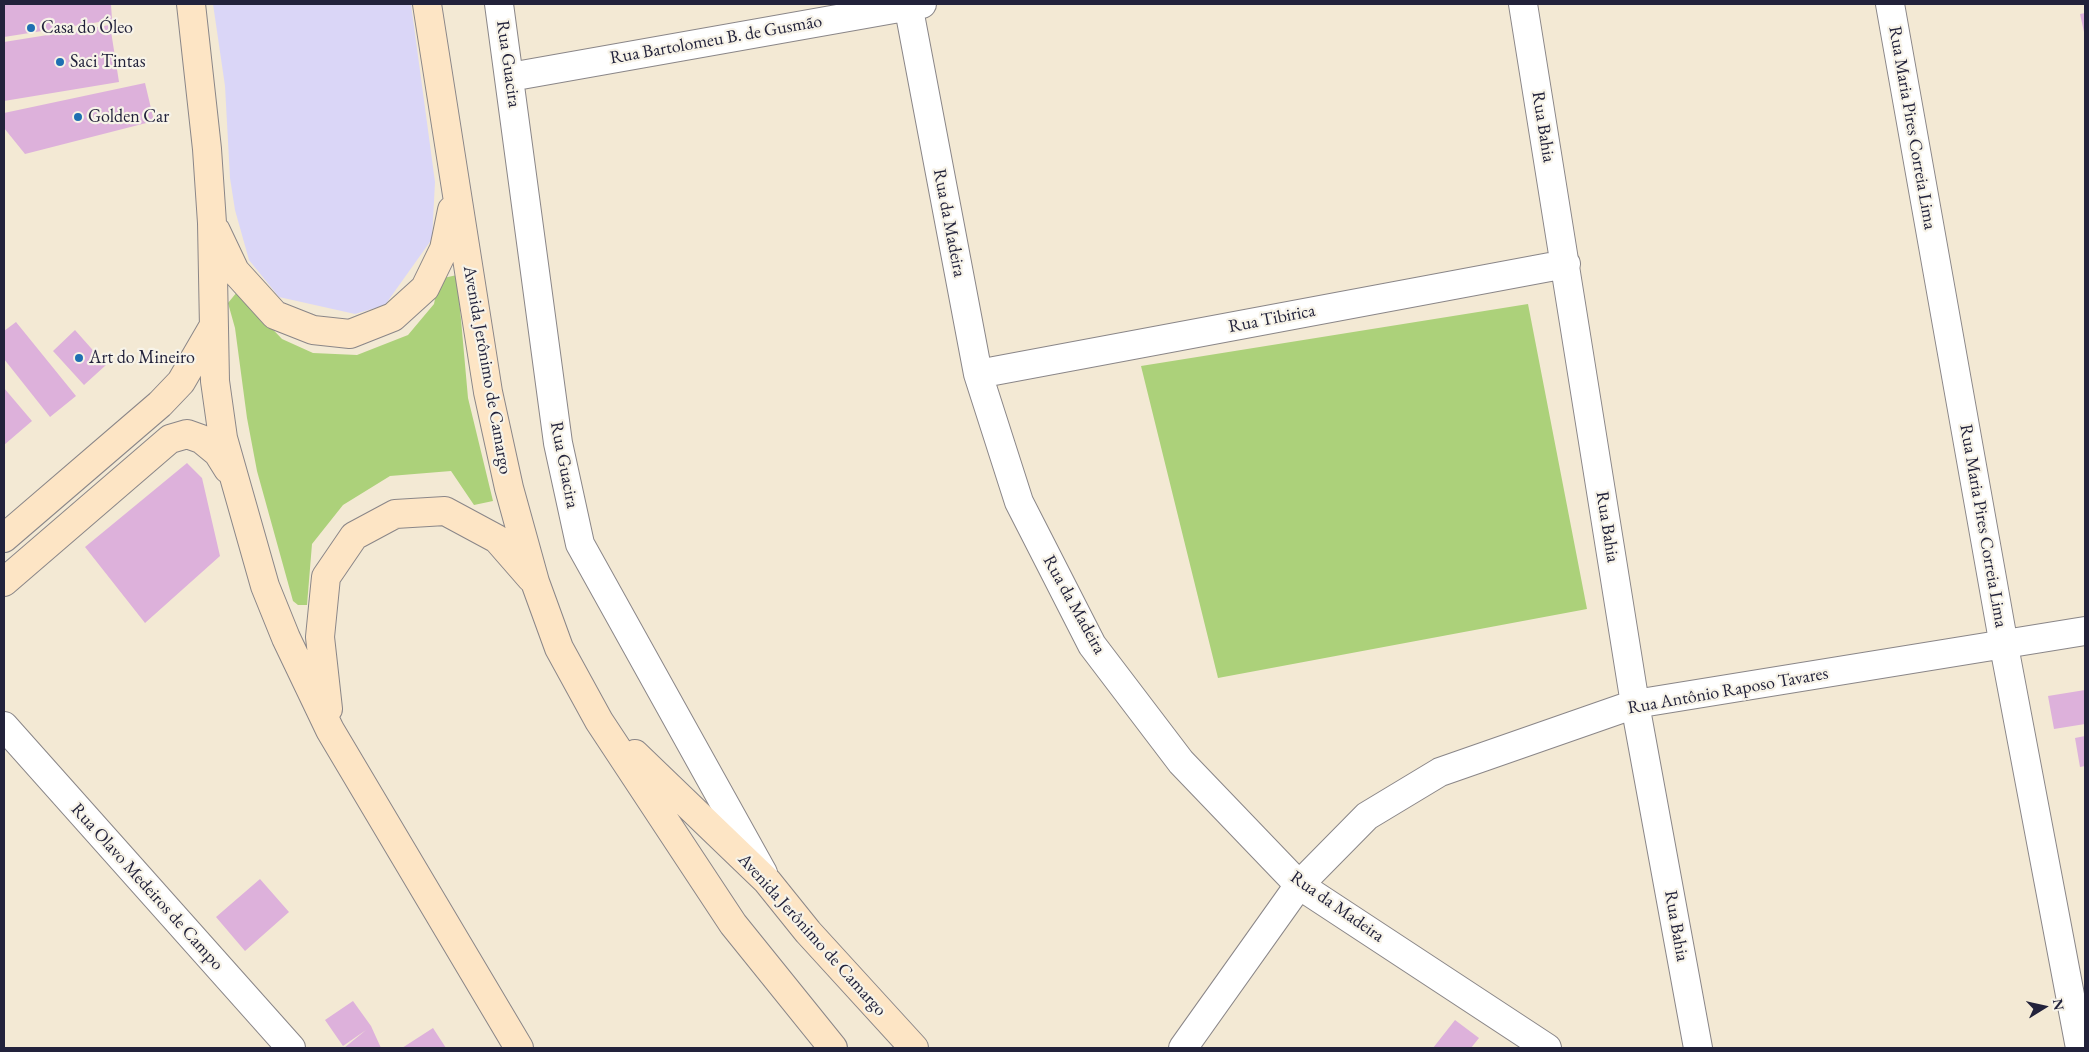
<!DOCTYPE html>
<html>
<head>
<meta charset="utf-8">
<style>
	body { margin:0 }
	#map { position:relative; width:2089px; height:1052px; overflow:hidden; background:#f3e9d4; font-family:"EB Garamond",serif }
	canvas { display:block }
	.frame { position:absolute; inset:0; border:5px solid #22223b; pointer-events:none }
	.north { position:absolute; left:2019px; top:982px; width:50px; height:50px; -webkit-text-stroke:4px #f7f3e8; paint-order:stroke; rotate:80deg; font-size:14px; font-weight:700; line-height:20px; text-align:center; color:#22223b }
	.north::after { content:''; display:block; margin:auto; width:18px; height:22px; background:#22223b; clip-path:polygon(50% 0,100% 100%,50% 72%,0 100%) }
</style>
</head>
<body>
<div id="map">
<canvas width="2089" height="1052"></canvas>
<div class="frame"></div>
<div class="north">N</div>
</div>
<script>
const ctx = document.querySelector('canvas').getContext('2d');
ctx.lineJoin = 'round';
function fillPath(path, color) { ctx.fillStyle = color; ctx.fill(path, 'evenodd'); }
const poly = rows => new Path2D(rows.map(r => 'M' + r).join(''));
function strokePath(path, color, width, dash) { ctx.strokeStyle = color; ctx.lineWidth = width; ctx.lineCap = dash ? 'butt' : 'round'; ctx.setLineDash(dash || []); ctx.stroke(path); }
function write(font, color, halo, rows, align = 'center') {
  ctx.font = font + ' "EB Garamond",serif'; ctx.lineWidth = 4.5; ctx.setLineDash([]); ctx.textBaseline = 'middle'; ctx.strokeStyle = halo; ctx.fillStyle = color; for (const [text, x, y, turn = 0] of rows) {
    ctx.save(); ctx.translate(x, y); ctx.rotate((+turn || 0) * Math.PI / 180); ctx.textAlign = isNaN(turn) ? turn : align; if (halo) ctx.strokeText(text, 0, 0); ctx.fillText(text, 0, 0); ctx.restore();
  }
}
const built = poly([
	[213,4,411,4,435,182,432,239,385,305,355,314,279,297,249,260,235,210,230,178,225,86]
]);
const green = poly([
	[457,275,468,398,493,501,474,505,451,471,390,476,343,505,312,544,307,605,298,605,293,601,257,471,247,418,235,328,228,303,237,292,282,339,313,353,357,355,408,335,434,304,439,279],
	[1528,304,1587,609,1218,678,1141,366]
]);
const building = poly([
	[4,4,111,4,112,20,4,37],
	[2085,13,2085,31,2084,32,2080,14],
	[110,25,119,82,4,101,4,42],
	[145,83,154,121,25,154,4,128,4,113],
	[16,322,76,396,50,417,4,359,4,331],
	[75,330,106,365,84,385,53,351],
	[4,388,32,421,4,445],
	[187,463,202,478,220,556,145,623,85,547],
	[2085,690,2085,724,2054,729,2048,696],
	[2085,736,2085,766,2080,767,2075,738],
	[260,879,289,912,245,951,216,917],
	[353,1001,371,1026,381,1048,344,1048,366,1030,343,1046,325,1020],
	[1455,1020,1479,1038,1471,1048,1433,1048],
	[433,1028,446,1048,402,1048]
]);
const minor = poly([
	[499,4,558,443,580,544,763,873],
	[908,4,978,374,1019,502,1092,645,1181,762,1299,885,1547,1048],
	[1523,4,1635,704,1698,1048],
	[1890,4,2004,646,2080,1048],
	[510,77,922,4],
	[978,374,1566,264],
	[4,726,291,1048],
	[1183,1048,1299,885,1367,816,1440,772,1635,704,2085,631]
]);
const secondary = poly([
	[191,4,207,149,212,223,215,381,223,438,265,586,286,638,330,730,519,1048],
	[427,4,488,392,509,488,535,582,559,648,599,721,733,924,833,1048],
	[216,231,235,271,275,315,313,330,350,334,393,317,425,288,444,249,452,210],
	[4,538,160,404,181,382,213,327],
	[4,582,170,439,187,434,201,439,218,453,228,469],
	[328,709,320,637,326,577,354,536,395,514,445,511,497,539,531,578],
	[635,754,767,881,808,932,914,1048]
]);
const markers = [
	[31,28,5,"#1f6fb2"],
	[60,62,5,"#1f6fb2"],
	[78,117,5,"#1f6fb2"],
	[79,358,5,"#1f6fb2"]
];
const poiNames = [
	["Casa do Óleo",41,28],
	["Saci Tintas",70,62],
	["Golden Car",88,117],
	["Art do Mineiro",89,358]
];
const streetNames = [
	["Rua Bartolomeu B. de Gusmão",716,40,-10],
	["Rua Guacira",508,64,82],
	["Rua Bahia",1543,127,81],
	["Rua Maria Pires Correia Lima",1912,128,80],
	["Rua da Madeira",949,223,79],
	["Rua Tibirica",1272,319,-11],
	["Avenida Jerônimo de Camargo",487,370,80],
	["Rua Guacira",564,465,79],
	["Rua Maria Pires Correia Lima",1983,526,80],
	["Rua Bahia",1607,527,81],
	["Rua da Madeira",1074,605,61],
	["Rua Antônio Raposo Tavares",1728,691,-10],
	["Rua Olavo Medeiros de Campo",147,887,48],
	["Rua da Madeira",1337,907,35],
	["Rua Bahia",1676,926,80],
	["Avenida Jerônimo de Camargo",812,935,48]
];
fillPath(built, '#dad6f7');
fillPath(green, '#acd17a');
fillPath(building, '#ddb1db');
strokePath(minor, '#8a8688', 30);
strokePath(secondary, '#8a8688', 30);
strokePath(minor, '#fff', 28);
strokePath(secondary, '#fde5c5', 28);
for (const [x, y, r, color] of markers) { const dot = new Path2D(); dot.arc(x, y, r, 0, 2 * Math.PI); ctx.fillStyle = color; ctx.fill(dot); strokePath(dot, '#f7f3e8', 2); }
write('18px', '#22223b', '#f7f3e8', poiNames, 'left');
write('18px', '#22223b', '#f7f3e8', streetNames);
</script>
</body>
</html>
